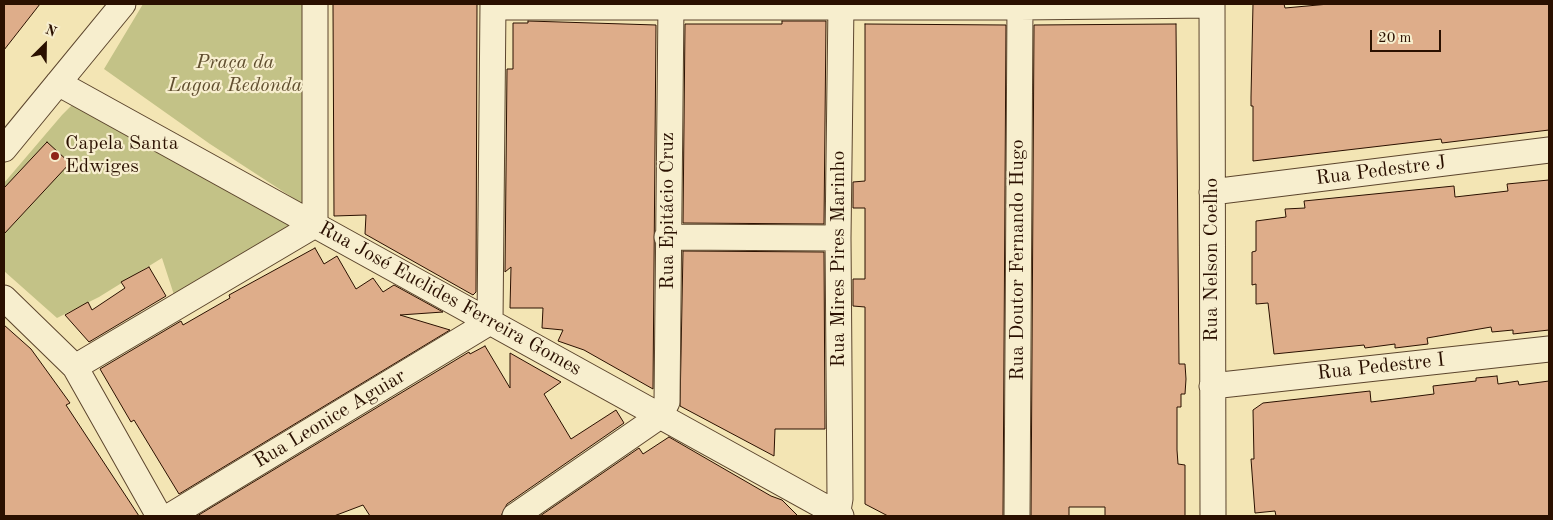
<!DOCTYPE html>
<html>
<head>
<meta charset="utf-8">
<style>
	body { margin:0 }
	#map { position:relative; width:1553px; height:520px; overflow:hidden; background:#f3e5b4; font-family:"Old Standard TT",serif }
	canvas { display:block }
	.frame { position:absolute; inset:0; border:5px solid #2a1000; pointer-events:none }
	.north { position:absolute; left:20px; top:20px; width:50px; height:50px; -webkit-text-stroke:4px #f7eece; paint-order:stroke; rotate:23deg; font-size:14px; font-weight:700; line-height:20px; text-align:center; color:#2a1000 }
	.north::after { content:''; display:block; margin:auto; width:18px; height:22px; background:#2a1000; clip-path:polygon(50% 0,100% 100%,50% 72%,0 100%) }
	.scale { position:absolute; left:1370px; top:30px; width:71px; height:22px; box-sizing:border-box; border:2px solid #2a1000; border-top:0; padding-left:6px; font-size:15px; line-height:18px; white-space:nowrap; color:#2a1000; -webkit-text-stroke:4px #f7eece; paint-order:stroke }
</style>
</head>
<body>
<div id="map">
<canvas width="1553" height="520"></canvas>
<div class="frame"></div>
<div class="north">N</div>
<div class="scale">20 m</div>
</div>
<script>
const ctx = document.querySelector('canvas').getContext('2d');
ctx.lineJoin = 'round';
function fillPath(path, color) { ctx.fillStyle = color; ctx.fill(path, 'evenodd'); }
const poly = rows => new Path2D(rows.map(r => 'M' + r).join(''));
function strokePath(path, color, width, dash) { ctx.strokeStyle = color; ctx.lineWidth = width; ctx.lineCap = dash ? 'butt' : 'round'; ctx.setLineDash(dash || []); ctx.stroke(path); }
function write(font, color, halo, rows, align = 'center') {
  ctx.font = font + ' "Old Standard TT",serif'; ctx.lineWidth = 4.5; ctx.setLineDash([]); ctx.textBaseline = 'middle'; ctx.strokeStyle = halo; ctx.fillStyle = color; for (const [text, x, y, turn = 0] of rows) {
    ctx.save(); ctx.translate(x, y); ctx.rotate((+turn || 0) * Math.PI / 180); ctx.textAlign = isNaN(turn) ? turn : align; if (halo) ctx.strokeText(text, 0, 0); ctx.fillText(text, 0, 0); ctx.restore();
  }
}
const green = poly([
	[143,4,305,4,307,207,210,144,104,69],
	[86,91,302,225,176,301,162,258,99,297,57,318,4,271,4,183,62,115]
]);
const building = poly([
	[4,4,40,4,4,50,4,4],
	[333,4,477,4,476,292,473,295,365,234,366,215,334,216,333,4],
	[1253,4,1284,4,1285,8,1329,4,1549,4,1549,130,1442,143,1441,139,1253,161,1253,106,1251,106,1251,97,1253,4],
	[528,21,656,25,653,389,584,350,558,341,563,330,542,328,543,308,510,308,511,267,505,272,507,69,513,69,513,23,528,23,528,21],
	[782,21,826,21,824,224,683,223,685,24,782,24,782,21],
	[865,24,1006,25,1003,516,888,516,865,504,865,307,853,306,853,279,865,279,865,208,853,208,853,182,865,181,865,24],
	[1176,24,1179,364,1185,364,1186,379,1185,394,1181,394,1181,407,1177,407,1177,450,1178,464,1185,465,1185,516,1105,516,1105,507,1069,507,1069,516,1031,516,1034,25,1176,24],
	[47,142,70,163,4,234,4,188,47,142],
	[1549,180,1549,330,1513,334,1513,330,1492,332,1491,327,1427,338,1428,344,1395,348,1395,344,1365,348,1364,345,1274,354,1268,303,1256,304,1256,284,1252,285,1252,252,1256,251,1256,221,1286,217,1285,209,1305,208,1304,201,1454,186,1455,197,1508,191,1507,184,1549,180],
	[315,248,324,264,337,256,356,289,373,278,383,292,394,285,443,312,400,315,450,330,179,494,134,420,131,422,100,369,181,321,183,325,230,298,229,295,315,248],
	[683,251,824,252,825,429,775,429,774,456,680,406,683,251],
	[149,267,166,296,89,342,65,315,88,302,92,310,125,288,121,282,149,267],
	[4,325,31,349,70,403,66,405,139,516,4,516,4,325],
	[485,346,510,388,510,353,561,382,544,394,571,439,616,410,624,423,507,504,501,516,370,516,363,505,334,516,197,516,469,352,470,354,485,346],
	[1497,376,1498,384,1518,381,1519,385,1549,381,1549,516,1276,516,1275,511,1255,513,1251,459,1254,459,1253,410,1263,403,1370,391,1371,402,1434,394,1433,386,1476,381,1476,378,1497,376],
	[669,437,771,496,782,500,798,516,540,516,639,448,643,454,669,437]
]);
const minor = poly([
	[1212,4,1213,516],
	[493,7,1020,7,1212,5],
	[58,83,841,516],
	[4,149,123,4],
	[1212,192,1549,150],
	[667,237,838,238],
	[4,298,75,367,159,516],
	[75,367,315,225,315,4],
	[1212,386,1549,349],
	[170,516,490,322,493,4],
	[515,516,660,416,667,402,671,4],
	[837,516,840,499,838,238,841,4],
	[1017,516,1020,4]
]);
const markers = [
	[55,156,5,"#8f2418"]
];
const parkNames = [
	["Praça da",235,63],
	["Lagoa Redonda",235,86]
];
const poiNames = [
	["Capela Santa",65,144],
	["Edwiges",65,167]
];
const streetNames = [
	["Rua Pedestre J",1381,171,-7],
	["Rua Epitácio Cruz",668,211,-90],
	["Rua Mires Pires Marinho",839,259,-90],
	["Rua Doutor Fernando Hugo",1018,260,-90],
	["Rua Nelson Coelho",1212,260,-90],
	["Rua José Euclides Ferreira Gomes",450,299,29],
	["Rua Pedestre I",1381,367,-6],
	["Rua Leonice Aguiar",330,419,-31]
];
fillPath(green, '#c3c287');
fillPath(building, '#dead8a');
strokePath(building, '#2a1000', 1);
strokePath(minor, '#5c452d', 27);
strokePath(minor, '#f7eece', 25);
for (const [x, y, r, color] of markers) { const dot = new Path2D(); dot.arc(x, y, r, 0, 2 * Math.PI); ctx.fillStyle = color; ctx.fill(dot); strokePath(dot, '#f7eece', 2); }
write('italic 20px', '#604e2f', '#f7eece', parkNames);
write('20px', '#2a1000', '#f7eece', poiNames, 'left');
write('20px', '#2a1000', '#f7eece', streetNames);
</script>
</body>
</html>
